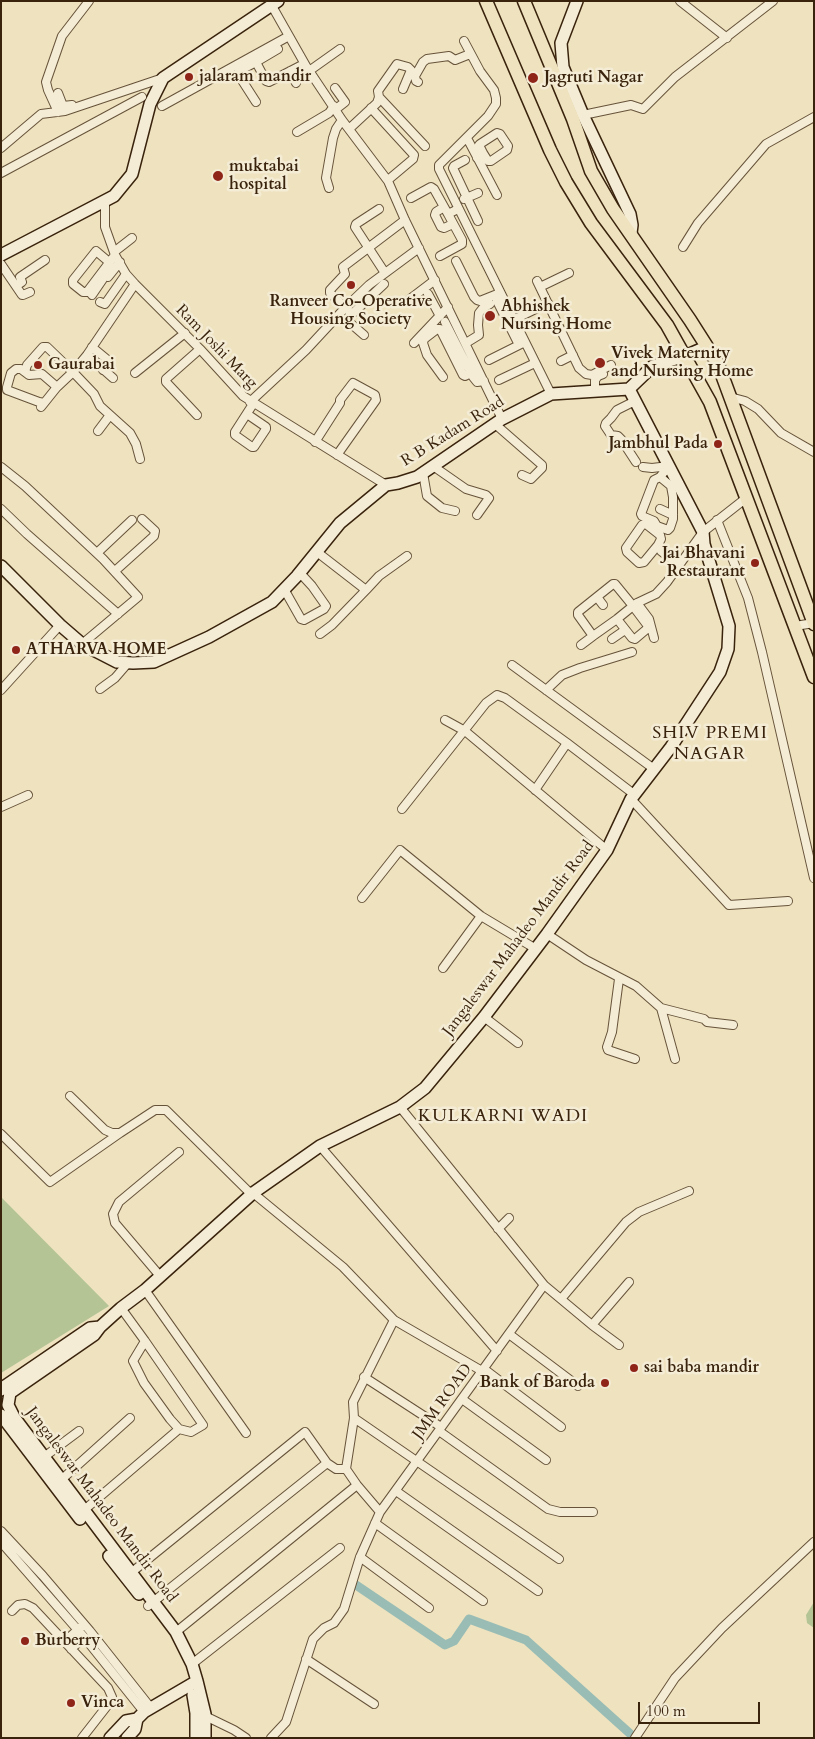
<!DOCTYPE html>
<html>
<head>
<meta charset="utf-8">
<style>
	body { margin:0 }
	#map { position:relative; width:815px; height:1739px; overflow:hidden; background:#eee2bf; font-family:Cardo,serif }
	canvas { display:block }
	.frame { position:absolute; inset:0; border:2px solid #3a230d; pointer-events:none }
	.scale { position:absolute; left:638px; top:1702px; width:122px; height:22px; box-sizing:border-box; border:2px solid #3a230d; border-top:0; padding-left:6px; font-size:15px; line-height:18px; white-space:nowrap; color:#3a230d; -webkit-text-stroke:4px #f4ecd5; paint-order:stroke }
</style>
</head>
<body>
<div id="map">
<canvas width="815" height="1739"></canvas>
<div class="frame"></div>
<div class="scale">100 m</div>
</div>
<script>
const ctx = document.querySelector('canvas').getContext('2d');
ctx.lineJoin = 'round';
function fillPath(path, color) { ctx.fillStyle = color; ctx.fill(path, 'evenodd'); }
const poly = rows => new Path2D(rows.map(r => 'M' + r).join(''));
function strokePath(path, color, width, dash) { ctx.strokeStyle = color; ctx.lineWidth = width; ctx.lineCap = dash ? 'butt' : 'round'; ctx.setLineDash(dash || []); ctx.stroke(path); }
function write(font, color, halo, rows, align = 'center') {
  ctx.font = font + ' Cardo,serif'; ctx.lineWidth = 5; ctx.setLineDash([]); ctx.textBaseline = 'middle'; ctx.strokeStyle = halo; ctx.fillStyle = color; for (const [text, x, y, turn = 0] of rows) {
    ctx.save(); ctx.translate(x, y); ctx.rotate((+turn || 0) * Math.PI / 180); ctx.textAlign = isNaN(turn) ? turn : align; if (halo) ctx.strokeText(text, 0, 0); ctx.fillText(text, 0, 0); ctx.restore();
  }
}
const green = poly([
	[1,1197,109,1306,1,1373],
	[814,1602,814,1628,807,1623,806,1615]
]);
const canal = poly([
	[356,1585,445,1645,454,1641,469,1619,526,1640,635,1738]
]);
const street = poly([
	[680,1,727,38],
	[272,6,306,66,342,120,388,181,405,220,502,419],
	[464,41,480,71,494,90,496,98,496,104,488,116,439,165,439,169,551,394],
	[256,62,278,49],
	[290,71,296,83],
	[309,71,340,49],
	[418,82,416,81,415,76,423,62,427,59,449,56,455,60,470,54],
	[335,88,345,102,336,109],
	[58,93,63,106,72,105],
	[379,97,425,146],
	[256,102,238,74,239,71,256,62,266,81,269,82,304,64],
	[162,106,289,36],
	[371,108,414,155,413,159,388,180],
	[58,112,48,90,46,82,62,36,89,1],
	[583,115,631,105,643,109,675,77,773,1],
	[349,129,377,103,379,97,378,91,397,64,408,67,411,70,403,89],
	[297,132,329,113,334,106],
	[467,138,497,195],
	[1,148,41,114,65,111,163,78],
	[477,158,483,153,488,161,491,161,507,150,508,146,500,134,497,133,480,144,479,145,483,153],
	[465,160,454,166,453,168,478,221],
	[1,173,142,97],
	[329,188,326,178,333,138,336,129,342,120],
	[411,198,431,187,434,189,448,214],
	[464,199,478,193],
	[105,201,105,227,115,255,126,274,135,284,200,349,243,396,386,485],
	[444,207,436,212,435,215,441,227,444,228,453,224],
	[379,209,356,224,355,227,385,273],
	[683,247,698,223,766,144,814,117],
	[114,252,132,238],
	[440,256,462,244,462,240,448,214,458,209],
	[456,261,474,297,477,300,480,301,500,293],
	[109,262,96,251,73,280,73,284,83,292,87,292,115,255],
	[1,264,22,295,23,295,30,292],
	[537,281,579,368,586,374,592,375,611,365],
	[135,284,87,355,73,372,94,394,100,406,130,433,136,444,140,459],
	[16,286,22,282,20,277,45,260],
	[540,287,569,273],
	[428,294,440,316],
	[92,295,105,276,108,277,120,262],
	[410,299,435,280],
	[497,301,519,345],
	[100,302,105,304,126,274],
	[352,314,384,284],
	[513,320,548,303],
	[445,322,473,377,477,382,484,381],
	[364,335,349,322,348,318,352,314,330,293,330,290,345,274,343,267,405,220],
	[414,343,448,307],
	[466,343,479,335,478,325,479,313,483,308,490,304],
	[92,347,109,361,103,370],
	[87,355,113,378],
	[489,360,523,343],
	[561,361,573,355],
	[25,372,27,365,43,347,47,347,73,372,57,387,41,407],
	[135,373,185,333],
	[443,377,427,355,423,343,424,339,437,329,440,329,463,375,465,376,471,373],
	[499,380,535,363],
	[595,392,595,380,598,376,603,374],
	[730,397,745,401,758,409,781,433,814,452],
	[635,401,617,410,611,418,606,423,605,426,611,435,618,436,621,439,636,462],
	[250,402,306,350,345,308,369,285,419,248],
	[44,403,39,402,7,390,7,387,11,373,16,369,21,369,29,375,42,374,57,387],
	[247,414,266,427,266,429,254,447,252,447,235,435,235,432,253,404],
	[197,415,166,382,166,379,200,349],
	[495,424,542,465,542,468,531,479,522,475],
	[98,431,110,415],
	[315,442,340,403,340,400,353,383,375,395,376,400,337,455],
	[433,466,466,489,486,495,489,498,477,515],
	[1,467,25,486,103,559,138,597,82,644],
	[643,467,652,468,669,466],
	[423,473,427,496,442,508,455,511],
	[660,477,671,486,673,497,673,519,670,528,668,530,657,526,654,521,642,516,641,514,654,480,660,477,669,466],
	[1,509,27,534,118,614],
	[660,509,673,515],
	[717,520,748,598,762,652,814,878],
	[658,545,644,562,639,563,627,552,626,548,642,525,646,524,660,535,661,539,658,545,661,551,679,565],
	[317,552,366,590,332,625,320,634],
	[97,553,132,520],
	[115,571,154,536,155,531,142,519],
	[284,589,301,619,304,620,324,609,326,606,312,586,300,573],
	[366,590,379,576,407,556],
	[597,597,603,605],
	[637,603,649,619,654,638],
	[617,619,632,638,635,639,648,628,648,626,633,606,615,584,613,584,578,612,578,615,593,636,617,619,633,606,637,603,656,594,667,582,703,532,745,499],
	[795,626,814,623],
	[612,639,625,630],
	[581,645,593,636],
	[512,665,654,769],
	[100,689,115,678,128,663],
	[1,690,60,625],
	[546,690,562,675,580,668,632,652],
	[445,720,465,731,607,850],
	[535,790,567,743],
	[631,799,729,905,788,901],
	[1,807,28,795],
	[402,809,486,703,497,695,505,698,567,743,635,795],
	[362,898,400,850,481,916,536,949],
	[547,934,586,960,636,986,661,1008,704,1019,707,1022,733,1025],
	[443,968,481,916],
	[619,979,612,1032,607,1047,608,1050,635,1059],
	[661,1008,675,1059],
	[484,1017,518,1043],
	[70,1096,105,1130,112,1133,120,1133,155,1110,166,1110,248,1191,253,1193,343,1267,394,1320,482,1371],
	[1,1134,50,1182,120,1133],
	[320,1146,497,1351],
	[498,1229,509,1218],
	[160,1276,115,1223,113,1214,119,1202,179,1152],
	[544,1285,592,1325,619,1345],
	[145,1290,246,1433],
	[561,1299,626,1222,639,1212,689,1191],
	[121,1308,145,1341,203,1425,191,1432,179,1429,170,1419,144,1383,133,1361,145,1341],
	[592,1325,629,1282],
	[509,1334,578,1386],
	[484,1369,561,1427],
	[364,1377,441,1427],
	[462,1399,546,1460],
	[354,1418,559,1559],
	[439,1431,548,1509,560,1512,593,1512],
	[44,1457,79,1431],
	[61,1480,130,1418],
	[396,1491,538,1591],
	[83,1511,179,1429],
	[380,1512,357,1485,346,1469,354,1418,353,1402,394,1320],
	[375,1523,483,1601],
	[1,1531,43,1576,90,1631,151,1708],
	[1,1542,84,1637,144,1712],
	[360,1557,429,1608],
	[132,1572,305,1432,327,1463],
	[148,1606,327,1463,336,1469,346,1469],
	[12,1611,18,1605,25,1604,33,1608,108,1688,112,1697,107,1706,82,1738],
	[176,1632,357,1485],
	[64,1642,81,1627],
	[71,1649,84,1637],
	[306,1659,374,1704],
	[192,1664,340,1548],
	[201,1714,234,1730,246,1738],
	[271,1738,286,1722,313,1639,324,1628,334,1623,344,1609,360,1557,380,1512,544,1285,400,1107],
	[635,1738,675,1678,722,1628,814,1542]
]);
const secondary = poly([
	[577,1,561,43,563,67,583,115,630,214,632,225,631,233],
	[1,255,114,196,132,174,150,104,163,78,278,1],
	[629,389,653,366,685,356,706,347],
	[1,566,60,625,82,644,117,662,133,663,154,662,209,637,272,602,297,576,340,523,386,485,398,483,417,477,502,419,551,394,629,389],
	[1,1390,2,1388,90,1328,100,1327],
	[1,1415,80,1519],
	[109,1556,139,1594],
	[193,1695,196,1713,196,1738],
	[110,1738,126,1721,137,1719,144,1712,197,1681],
	[127,1738,135,1729,137,1719],
	[205,1738,205,1714,197,1681,192,1664,176,1632,14,1417,8,1405,10,1393,94,1335,100,1327,121,1308,145,1290,253,1193,320,1146,400,1107,425,1088,484,1017,547,934,607,850,631,799,671,747,720,672,728,649,729,626,704,544,703,532,629,389]
]);
const primary = poly([
	[486,1,550,150,566,182,591,223,667,325,710,402,814,677],
	[524,1,573,119,591,171,613,209,690,320,718,364,814,624]
]);
const markers = [
	[189,77,5,"#8f2418"],
	[533,78,6,"#8f2418"],
	[218,176,6,"#8f2418"],
	[351,285,5,"#8f2418"],
	[490,316,6,"#8f2418"],
	[600,363,6,"#8f2418"],
	[38,365,5,"#8f2418"],
	[718,444,5,"#8f2418"],
	[755,563,5,"#8f2418"],
	[16,650,5,"#8f2418"],
	[634,1368,5,"#8f2418"],
	[605,1383,5,"#8f2418"],
	[25,1641,5,"#8f2418"],
	[71,1703,5,"#8f2418"]
];
const poiNames = [
	["jalaram mandir",199,77],
	["Jagruti Nagar",544,78],
	["muktabai",229,167],
	["hospital",229,185],
	["Ranveer Co-Operative",351,302,"center"],
	["Housing Society",351,320,"center"],
	["Abhishek",501,307],
	["Nursing Home",501,325],
	["Vivek Maternity",611,354],
	["and Nursing Home",611,372],
	["Gaurabai",48,365],
	["Jambhul Pada",708,444,"right"],
	["Jai Bhavani",745,554,"right"],
	["Restaurant",745,572,"right"],
	["ATHARVA HOME",26,650],
	["sai baba mandir",644,1368],
	["Bank of Baroda",595,1383,"right"],
	["Burberry",35,1641],
	["Vinca",81,1703]
];
const streetNames = [
	["Ram Joshi Marg",216,347,46],
	["R B Kadam Road",453,432,-32],
	["Jangaleswar Mahadeo Mandir Road",519,939,-53],
	["JMM ROAD",443,1402,-54],
	["Jangaleswar Mahadeo Mandir Road",101,1505,53]
];
const neighbourhoodNames = [
	["SHIV PREMI",710,734],
	["NAGAR",710,755],
	["KULKARNI WADI",503,1117]
];
fillPath(green, '#b4c495');
strokePath(canal, '#99bdb5', 9);
strokePath(street, '#67533a', 10);
strokePath(secondary, '#3a230d', 14);
strokePath(primary, '#3a230d', 15);
strokePath(street, '#f4ecd5', 8);
strokePath(secondary, '#f4ecd5', 11);
strokePath(primary, '#eee2bf', 12);
for (const [x, y, r, color] of markers) { const dot = new Path2D(); dot.arc(x, y, r, 0, 2 * Math.PI); ctx.fillStyle = color; ctx.fill(dot); strokePath(dot, '#f4ecd5', 2); }
write('bold 16px', '#3a230d', '#f4ecd5', poiNames, 'left');
write('16px', '#3a230d', '#f4ecd5', streetNames);
ctx.letterSpacing = '1px';
write('18px', '#3a230d', '#f4ecd5', neighbourhoodNames);
ctx.letterSpacing = '0px';
</script>
</body>
</html>
